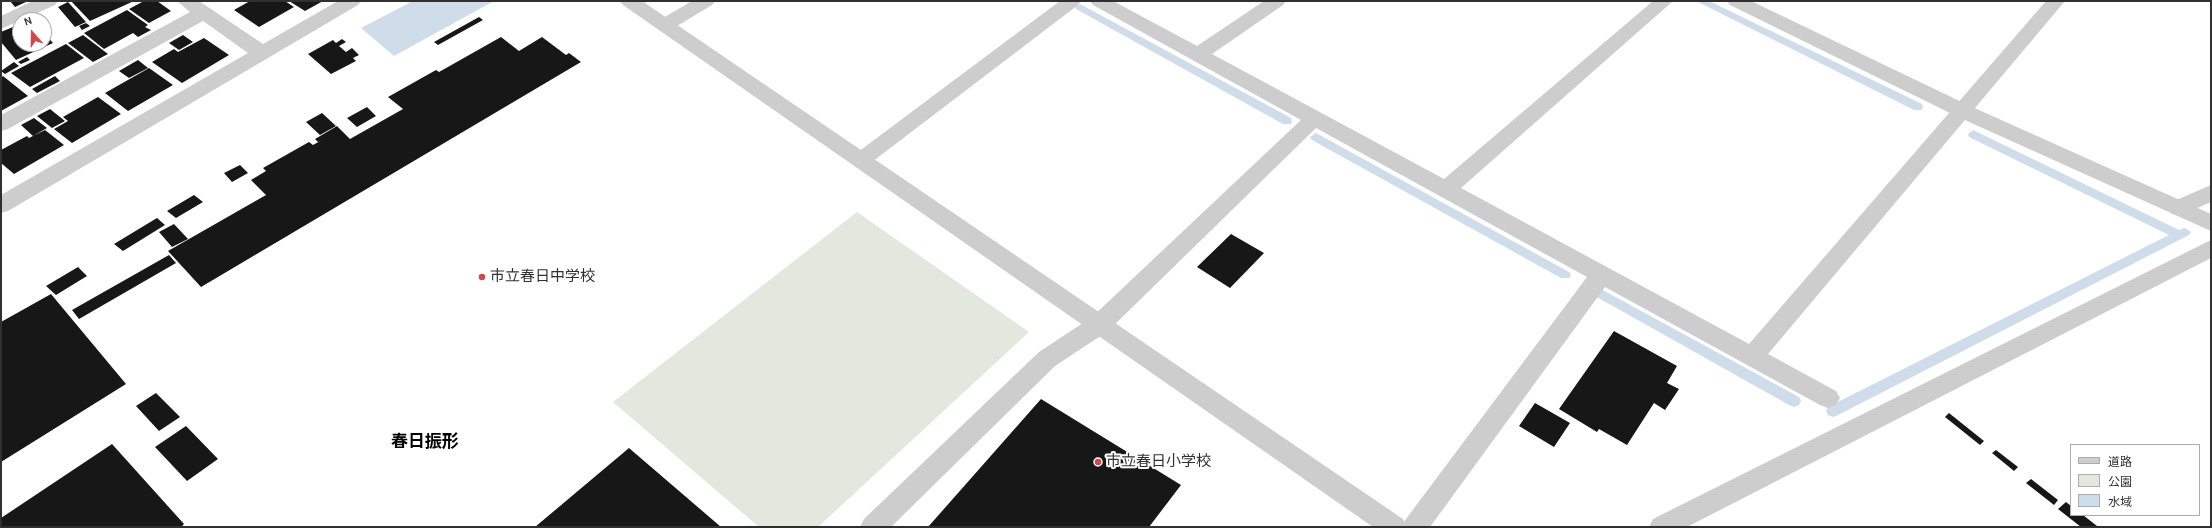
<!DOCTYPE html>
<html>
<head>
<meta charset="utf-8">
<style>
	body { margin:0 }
	#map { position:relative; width:2212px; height:528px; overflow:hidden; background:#fff; font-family:Karla,"Noto Sans JP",sans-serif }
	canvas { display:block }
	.frame { position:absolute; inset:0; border:2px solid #303030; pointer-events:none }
	.legend { position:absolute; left:2070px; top:444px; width:130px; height:72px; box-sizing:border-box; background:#fff; border:1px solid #acacac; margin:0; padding:5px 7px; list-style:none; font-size:12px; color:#303030 }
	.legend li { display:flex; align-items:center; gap:8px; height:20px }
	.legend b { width:20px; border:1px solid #acacac }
	.north { position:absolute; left:12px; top:12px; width:40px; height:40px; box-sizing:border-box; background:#fff; border:1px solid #acacac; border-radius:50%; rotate:340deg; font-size:11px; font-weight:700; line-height:16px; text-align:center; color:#303030 }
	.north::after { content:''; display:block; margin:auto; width:14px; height:18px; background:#d34649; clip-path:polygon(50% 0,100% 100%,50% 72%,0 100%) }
</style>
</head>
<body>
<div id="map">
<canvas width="2212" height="528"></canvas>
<div class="frame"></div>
<ul class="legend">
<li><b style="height:5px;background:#cdcdcd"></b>道路</li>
<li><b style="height:11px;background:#e2e8dd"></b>公園</li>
<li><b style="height:11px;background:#cedde9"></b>水域</li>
</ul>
<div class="north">N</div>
</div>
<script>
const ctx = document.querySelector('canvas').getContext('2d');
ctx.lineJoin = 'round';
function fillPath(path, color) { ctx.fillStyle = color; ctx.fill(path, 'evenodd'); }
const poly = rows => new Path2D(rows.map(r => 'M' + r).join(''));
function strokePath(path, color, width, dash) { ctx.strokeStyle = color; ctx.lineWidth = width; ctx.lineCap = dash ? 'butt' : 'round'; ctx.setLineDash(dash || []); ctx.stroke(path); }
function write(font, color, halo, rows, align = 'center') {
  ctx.font = font + ' Karla,"Noto Sans JP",sans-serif'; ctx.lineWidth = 4; ctx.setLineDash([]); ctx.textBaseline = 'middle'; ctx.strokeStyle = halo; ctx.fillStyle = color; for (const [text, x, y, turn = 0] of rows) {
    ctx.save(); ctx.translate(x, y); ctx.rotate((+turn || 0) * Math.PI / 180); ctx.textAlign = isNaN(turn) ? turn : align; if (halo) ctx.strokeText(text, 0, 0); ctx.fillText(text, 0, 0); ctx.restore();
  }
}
const green = poly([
	[857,212,1029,332,818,527,759,527,613,402]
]);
const water = poly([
	[413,1,494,1,394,56,361,28]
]);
const stream = poly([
	[1696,1,1709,1,1922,104,1923,107,1922,110,1914,110,1696,1],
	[1080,4,1291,118,1292,121,1291,124,1283,124,1076,9,1075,7,1080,4],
	[1973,130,2179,230,2185,228,2191,232,2189,235,1838,415,1833,417,1828,415,1826,411,1828,407,2169,235,1969,137,1968,134,1973,130],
	[1316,133,1569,272,1571,275,1569,278,1561,278,1312,140,1310,137,1316,133],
	[1599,288,1799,397,1801,401,1799,405,1794,407,1789,405,1595,296,1593,293,1595,290,1599,288]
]);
const building = poly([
	[10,1,28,1,15,7],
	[71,1,134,1,90,21],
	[144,1,157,1,171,11,149,23,129,9],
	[250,1,285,1,294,7,259,27,234,10],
	[289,1,323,1,305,11],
	[68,2,86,22,75,27,58,7],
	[127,10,148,25,145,27,151,30,138,37,133,33,104,49,84,33],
	[479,17,483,20,438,45,434,42],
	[86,23,90,26,82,30,79,26],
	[20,24,20,44,44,44,44,33,53,43,16,60,1,42,1,32],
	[83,35,108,54,93,62,68,43],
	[183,35,193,42,179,50,169,43],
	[501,37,519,51,542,37,566,55,569,53,581,62,201,287,168,251,266,195,251,180,266,171,263,168,309,142,313,145,322,140,318,142,315,139,337,126,350,139,403,109,388,97,436,70,439,72],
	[204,38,229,55,182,83,152,62,174,49,178,52],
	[342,39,346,42,339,46,346,52,352,48,359,55,353,58,356,61,331,74,308,54,333,40,336,43],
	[66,44,84,58,30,87,11,73],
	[27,57,30,60,21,64,18,62],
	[138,60,148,68,129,78,119,71],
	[14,62,19,66,5,74,1,71],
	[149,68,173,85,128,111,105,93],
	[3,76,28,96,1,111,1,78],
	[55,76,60,81,37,93,32,89],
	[98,97,121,114,72,143,54,129,68,121,63,117],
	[367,107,376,116,357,127,347,118],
	[50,109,65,121,52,128,37,116],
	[322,113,336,126,320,135,306,122],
	[34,118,47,128,33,136,21,125],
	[45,130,64,145,14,174,1,163,1,150,27,136,29,138],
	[240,165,248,173,232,182,224,173],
	[194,195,203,202,176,218,167,211],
	[157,218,165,225,123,251,114,244],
	[174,224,188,239,172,247,159,232],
	[1231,234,1264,253,1230,288,1197,267],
	[169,255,176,263,79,319,72,310],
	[78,267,87,276,56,295,46,286],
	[51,294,126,384,1,462,1,322],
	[1614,331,1677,366,1667,383,1679,389,1665,410,1654,403,1627,445,1599,429,1597,432,1559,409],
	[156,393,180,417,159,431,136,406],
	[1041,399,1181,485,1149,527,928,527],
	[1535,403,1570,423,1554,447,1519,426],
	[1949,413,1984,441,1980,445,1945,417],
	[186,426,218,459,187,481,155,447],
	[112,444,184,524,181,527,1,527,1,518],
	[629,448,721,527,535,527],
	[1996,450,2018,467,2014,471,1992,453],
	[2031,479,2058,500,2054,505,2026,483],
	[2066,502,2071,506,2071,515,2083,515,2097,526,2081,527,2058,509]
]);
const minor = poly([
	[33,1,58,1,55,5,1,29,1,16,33,1],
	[177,1,199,1,263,44,338,1,361,1,358,5,8,211,1,213,1,195,248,53,203,21,8,129,1,131,1,115,190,12,177,1],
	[692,1,715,1,712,5,672,29,665,31,658,29,656,25,658,21,692,1],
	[1060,1,1081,1,1078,5,868,165,861,167,854,165,851,160,854,155,1060,1],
	[1090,1,1113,1,1197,46,1264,1,1286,1,1283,5,1212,54,1444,179,1653,1,1673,1,1461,188,1749,344,2046,1,2065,1,1768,354,1836,391,1840,398,1836,405,1828,408,1820,405,1605,287,1430,527,1402,527,1406,519,1587,277,1316,128,1108,331,1055,366,891,527,860,527,864,519,1039,352,1092,317,1301,120,1093,5,1090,1],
	[2211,185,2211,202,2179,216,2172,214,2168,208,2172,202,2211,185],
	[2211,240,2211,258,1687,527,1649,527,1653,519,2211,240]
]);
const tertiary = poly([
	[620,1,642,1,1403,519,1407,527,1373,527,623,5,620,1],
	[1727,1,1751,1,1970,106,2211,214,2211,231,1956,116,1730,5,1727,1]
]);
const markers = [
	[482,277,4,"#d34649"],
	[1098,462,4,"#d34649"]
];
const poiNames = [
	["市立春日中学校",490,277],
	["市立春日小学校",1106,462]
];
const quarterNames = [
	["春日振形",425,442]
];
fillPath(green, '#e2e8dd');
fillPath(water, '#cedde9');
fillPath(stream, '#cedde9');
fillPath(building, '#171717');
fillPath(minor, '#cdcdcd');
fillPath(tertiary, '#cdcdcd');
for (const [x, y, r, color] of markers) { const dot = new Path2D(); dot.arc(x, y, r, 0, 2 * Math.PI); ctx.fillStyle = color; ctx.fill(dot); strokePath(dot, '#fff', 1.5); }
write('15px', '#303030', '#fff', poiNames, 'left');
write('bold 17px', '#000', '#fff', quarterNames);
</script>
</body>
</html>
